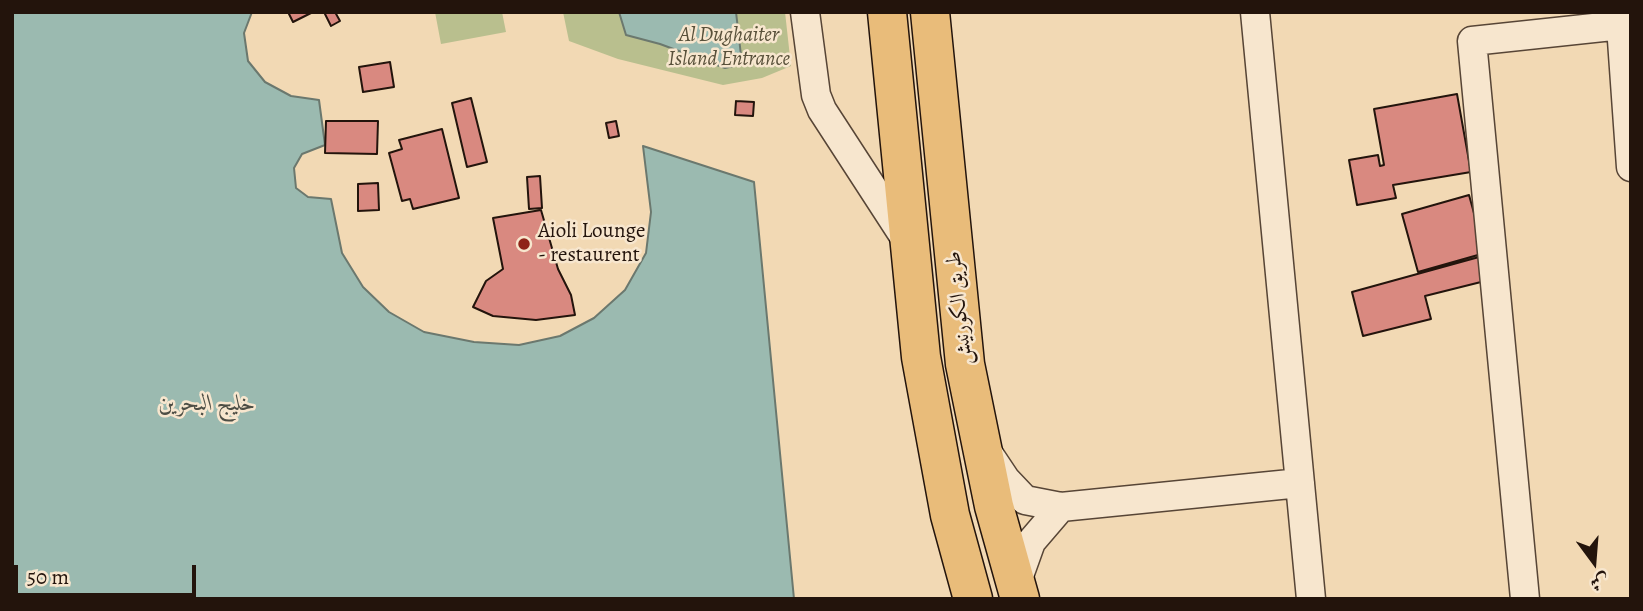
<!DOCTYPE html>
<html>
<head>
<meta charset="utf-8">
<style>
	body { margin:0 }
	#map { position:relative; width:1643px; height:611px; overflow:hidden; background:#f2d9b4; font-family:Alegreya,Amiri,serif }
	canvas { display:block }
	.frame { position:absolute; inset:0; border:14px solid #23140c; pointer-events:none }
	.north { position:absolute; left:1559px; top:527px; width:70px; height:70px; -webkit-text-stroke:5px #f7e6ce; paint-order:stroke; rotate:164deg; font-size:19px; font-weight:700; line-height:28px; text-align:center; color:#23140c }
	.north::after { content:''; display:block; margin:auto; width:24px; height:32px; background:#23140c; clip-path:polygon(50% 0,100% 100%,50% 72%,0 100%) }
	.scale { position:absolute; left:14px; top:565px; width:182px; height:32px; box-sizing:border-box; border:4px solid #23140c; border-top:0; padding-left:9px; font-size:21px; line-height:24px; white-space:nowrap; color:#23140c; -webkit-text-stroke:5px #f7e6ce; paint-order:stroke }
</style>
</head>
<body>
<div id="map">
<canvas width="1643" height="611"></canvas>
<div class="frame"></div>
<div class="north">ش</div>
<div class="scale">50 m</div>
</div>
<script>
const ctx = document.querySelector('canvas').getContext('2d');
ctx.lineJoin = 'round';
function fillPath(path, color) { ctx.fillStyle = color; ctx.fill(path, 'evenodd'); }
const poly = rows => new Path2D(rows.map(r => 'M' + r).join(''));
function strokePath(path, color, width, dash) { ctx.strokeStyle = color; ctx.lineWidth = width; ctx.lineCap = dash ? 'butt' : 'round'; ctx.setLineDash(dash || []); ctx.stroke(path); }
function write(font, color, halo, rows, align = 'center') {
  ctx.font = font + ' Alegreya,Amiri,serif'; ctx.lineWidth = 5; ctx.setLineDash([]); ctx.textBaseline = 'middle'; ctx.strokeStyle = halo; ctx.fillStyle = color; for (const [text, x, y, turn = 0] of rows) {
    ctx.save(); ctx.translate(x, y); ctx.rotate((+turn || 0) * Math.PI / 180); ctx.textAlign = isNaN(turn) ? turn : align; if (halo) ctx.strokeText(text, 0, 0); ctx.fillText(text, 0, 0); ctx.restore();
  }
}
const green = poly([
	[435,12,502,12,506,32,441,44],
	[563,12,785,12,791,66,762,78,723,85,618,59,569,41]
]);
const water = poly([
	[12,12,252,12,244,33,248,61,265,82,291,96,319,100,325,145,302,154,294,168,296,188,308,197,331,199,342,253,363,287,389,312,424,332,474,342,519,345,560,336,594,318,625,290,646,253,651,212,643,146,754,182,794,599,12,599,12,12],
	[619,12,736,12,742,64,725,68,660,44,626,35,619,12]
]);
const building = poly([
	[288,12,313,12,293,22,288,12],
	[324,12,335,12,340,21,331,26,324,12],
	[390,62,394,87,363,92,359,67,390,62],
	[1457,94,1471,172,1393,185,1396,198,1357,205,1349,160,1378,155,1380,166,1384,165,1374,109,1457,94],
	[471,98,487,162,467,167,452,103,471,98],
	[736,101,754,102,753,116,735,115,736,101],
	[326,121,378,121,377,154,325,153,326,121],
	[616,121,619,136,609,138,606,123,616,121],
	[442,129,459,198,413,209,410,199,402,201,389,153,402,149,399,140,442,129],
	[540,176,542,208,529,209,527,177,540,176],
	[378,183,379,210,358,211,358,184,378,183],
	[1469,195,1485,253,1418,272,1402,214,1469,195],
	[541,210,558,269,571,295,575,315,536,320,493,316,473,307,486,281,503,269,493,218,541,210],
	[1479,257,1485,281,1425,296,1431,319,1363,336,1352,292,1479,257]
]);
const street = poly([
	[805,12,816,95,822,110,909,244],
	[1255,12,1311,599],
	[1621,26,1631,167],
	[988,453,1006,480,1025,500,1061,507,1300,483],
	[1016,584,1031,542,1061,507],
	[1525,599,1472,41,1631,24]
]);
const primary = poly([
	[887,12,921,357,950,515,973,599],
	[930,12,965,364,994,506,1020,599]
]);
const markers = [
	[524,244,7,"#8f2418"]
];
const parkNames = [
	["Al Dughaiter",729,36],
	["Island Entrance",729,60]
];
const poiNames = [
	["Aioli Lounge",538,232],
	["- restaurent",538,256]
];
const streetNames = [
	["طريق الكورنيش",960,308,-96]
];
const waterNames = [
	["خليج البحرين",207,404]
];
fillPath(green, '#b9bf8e');
fillPath(water, '#9bbab0');
strokePath(water, '#6b786e', 2);
fillPath(building, '#d98980');
strokePath(building, '#23140c', 2);
strokePath(street, '#574536', 31);
strokePath(primary, '#23140c', 41);
strokePath(street, '#f7e6ce', 28);
strokePath(primary, '#e9bc7a', 38);
for (const [x, y, r, color] of markers) { const dot = new Path2D(); dot.arc(x, y, r, 0, 2 * Math.PI); ctx.fillStyle = color; ctx.fill(dot); strokePath(dot, '#f7e6ce', 2.5); }
write('italic 21px', '#58503a', '#f7e6ce', parkNames);
write('21px', '#23140c', '#f7e6ce', poiNames, 'left');
write('21px', '#23140c', '#f7e6ce', streetNames);
write('italic 23px', '#4d4e45', '#f7e6ce', waterNames);
</script>
</body>
</html>
